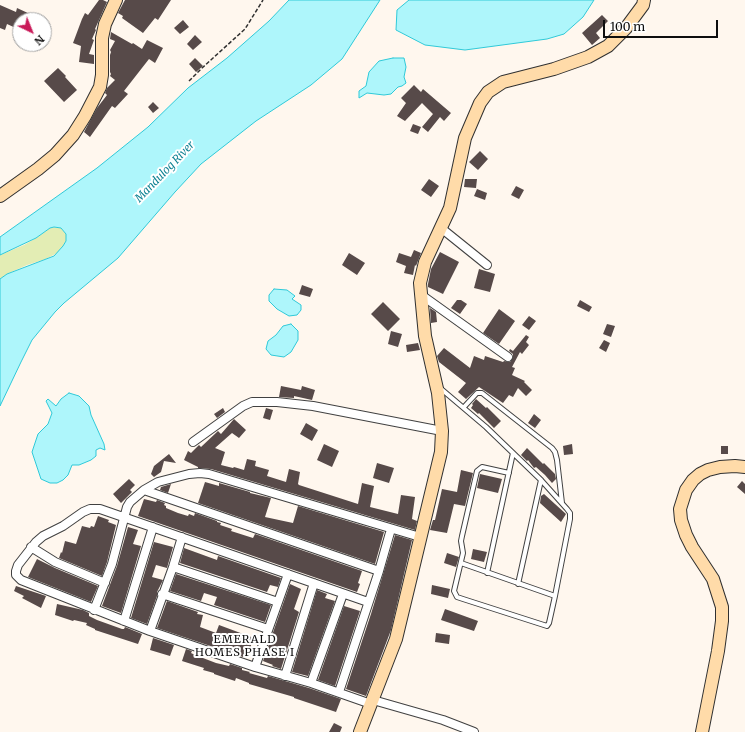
<!DOCTYPE html>
<html>
<head>
<meta charset="utf-8">
<style>
	body { margin:0 }
	#map { position:relative; width:745px; height:732px; overflow:hidden; background:#fff7ee; font-family:Merriweather,serif }
	canvas { display:block }
	.north { position:absolute; left:12px; top:12px; width:40px; height:40px; box-sizing:border-box; background:#fff; border:1px solid #9f9f9f; border-radius:50%; rotate:137deg; font-size:11px; font-weight:700; line-height:16px; text-align:center; color:#0e0e0e }
	.north::after { content:''; display:block; margin:auto; width:14px; height:18px; background:#c91a59; clip-path:polygon(50% 0,100% 100%,50% 72%,0 100%) }
	.scale { position:absolute; left:603px; top:20px; width:115px; height:18px; box-sizing:border-box; border:2px solid #0e0e0e; border-top:0; padding-left:5px; font-size:12px; line-height:14px; white-space:nowrap; color:#0e0e0e; -webkit-text-stroke:3px #fff; paint-order:stroke }
</style>
</head>
<body>
<div id="map">
<canvas width="745" height="732"></canvas>
<div class="north">N</div>
<div class="scale">100 m</div>
</div>
<script>
const ctx = document.querySelector('canvas').getContext('2d');
ctx.lineJoin = 'round';
function fillPath(path, color) { ctx.fillStyle = color; ctx.fill(path, 'evenodd'); }
const poly = rows => new Path2D(rows.map(r => 'M' + r).join(''));
function strokePath(path, color, width, dash) { ctx.strokeStyle = color; ctx.lineWidth = width; ctx.lineCap = dash ? 'butt' : 'round'; ctx.setLineDash(dash || []); ctx.stroke(path); }
function write(font, color, halo, rows, align = 'center') {
  ctx.font = font + ' Merriweather,serif'; ctx.lineWidth = 4; ctx.setLineDash([]); ctx.textBaseline = 'middle'; ctx.strokeStyle = halo; ctx.fillStyle = color; for (const [text, x, y, turn = 0] of rows) {
    ctx.save(); ctx.translate(x, y); ctx.rotate((+turn || 0) * Math.PI / 180); ctx.textAlign = isNaN(turn) ? turn : align; if (halo) ctx.strokeText(text, 0, 0); ctx.fillText(text, 0, 0); ctx.restore();
  }
}
const green = poly([
	[54,227,61,228,66,234,66,241,59,252,46,259,27,265,7,274,0,279,0,255,24,245,36,238,50,228]
]);
const water = poly([
	[289,0,380,0,342,59,311,85,256,121,201,164,175,192,118,258,64,303,55,312,32,340,21,362,0,406,0,279,7,274,54,256,63,246,66,241,66,234,61,228,54,227,50,228,36,238,0,255,0,237,97,168,148,127,188,88,227,58,269,21,289,0],
	[409,0,594,0,583,17,564,34,547,39,465,50,425,45,396,30,397,10,409,0],
	[393,58,404,58,406,67,404,77,406,83,402,86,398,87,391,94,384,95,367,93,359,98,359,91,366,86,369,72,379,61,393,58],
	[274,289,287,290,295,296,292,299,301,305,301,310,297,315,289,316,277,309,269,301,269,295,274,289],
	[291,324,298,331,298,340,291,352,284,357,271,355,266,349,268,341,276,335,283,326,291,324],
	[69,393,79,396,89,406,91,415,104,444,105,450,100,448,96,450,96,456,91,460,79,465,72,465,68,475,63,480,57,483,50,483,41,479,32,452,38,434,48,424,52,413,46,401,48,399,56,406,61,399,69,393]
]);
const building = poly([
	[99,0,103,0,107,2,95,29,96,30,92,39,94,40,89,54,94,55,94,64,79,62,81,46,73,43,82,19,85,13,88,15],
	[125,0,171,0,158,20,155,18,143,33,122,18,123,16,118,13],
	[0,5,16,12,17,8,30,14,27,20,20,20,20,30,7,24,5,30,0,28],
	[602,15,608,21,596,33,600,38,592,45,582,33],
	[183,20,189,27,180,34,174,28],
	[111,32,132,44,133,43,142,49,147,40,163,48,155,63,149,59,124,91,128,94,115,108,112,106,90,137,84,132,97,108,107,95,105,93,107,88,115,80,110,76,111,74,110,72,110,55,111,52,110,50,115,41,110,39],
	[195,35,202,42,193,50,187,44],
	[195,58,203,66,196,72,189,64],
	[58,68,66,76,65,77,77,90,64,102,44,81],
	[414,85,421,92,423,89,451,113,444,121,440,117,428,132,422,127,433,114,422,103,405,121,397,116,406,103,401,98],
	[153,102,159,108,153,113,148,107],
	[413,124,421,127,418,134,410,131],
	[480,151,488,159,478,170,469,162],
	[429,179,439,186,431,197,421,190],
	[465,179,477,179,476,188,464,187],
	[516,186,524,190,519,199,511,195],
	[477,189,487,193,485,200,474,196],
	[414,250,421,253,416,266,415,265,413,275,404,273,406,266,396,262,399,253,411,257],
	[440,252,459,262,443,294,428,287,428,284,431,269],
	[349,253,365,263,357,275,342,265],
	[479,269,495,274,490,292,474,288],
	[302,285,313,289,310,297,299,294],
	[457,300,461,300,467,304,460,314,451,308],
	[580,300,592,307,589,312,577,306],
	[383,302,400,319,388,331,371,314],
	[430,308,436,312,437,322,431,323],
	[499,309,515,321,499,344,483,333],
	[529,316,536,321,529,330,522,325],
	[607,324,615,326,611,337,603,334],
	[391,331,402,334,398,347,388,344],
	[526,335,529,337,526,342,529,345,522,354,520,352,512,367,515,368,512,375,525,381,524,382,532,390,526,396,518,388,513,397,509,395,503,403,479,387,466,399,458,392,466,383,439,362,437,356,444,348,470,368,474,356,484,360,485,356,503,362,504,361,510,362,513,357,513,354,509,351,510,349,513,351],
	[604,340,610,343,606,352,599,348],
	[418,343,420,350,407,352,406,345],
	[281,386,301,390,302,386,315,390,312,400,294,396,294,398,279,397],
	[476,399,486,408,487,407,501,421,494,428,479,413,478,414,471,408,473,405,472,404],
	[223,408,225,412,217,418,214,414],
	[266,408,273,410,270,420,263,418],
	[534,414,541,420,535,428,528,423],
	[234,419,246,430,239,438,232,433,215,448,225,452,221,465,233,468,234,467,244,470,247,459,256,461,255,466,269,470,267,476,286,482,289,469,300,472,298,484,299,485,358,504,362,483,374,486,370,507,398,514,401,495,415,497,412,519,417,521,415,530,211,469,198,468,198,467,184,460,188,451,191,453,199,445,201,447,218,431,221,434],
	[306,423,318,430,312,441,300,434],
	[324,444,339,451,332,467,317,460],
	[572,444,573,454,564,455,563,446],
	[721,446,728,446,728,454,721,454],
	[527,448,543,464,544,463,555,474,556,479,552,483,545,475,536,467,534,468,528,460,527,461,521,455],
	[169,454,176,463,164,461,161,472,154,477,151,474,154,466],
	[377,463,394,468,389,483,373,478],
	[461,470,473,473,465,506,454,504,447,533,430,530,433,520,435,520,442,489,457,492],
	[480,474,502,479,498,493,477,488],
	[129,479,135,485,130,490,132,492,121,503,113,494],
	[742,481,745,484,745,494,737,487],
	[205,482,219,486,219,483,250,492,250,493,271,498,265,517,293,523,298,506,384,532,375,564,198,503],
	[171,484,168,493,160,490,161,487],
	[544,494,566,514,561,522,540,503,541,496],
	[144,499,156,502,157,500,165,503,164,505,166,506,166,508,178,513,188,516,189,514,194,516,195,513,217,521,217,522,221,523,220,525,232,529,231,531,253,538,255,534,362,571,358,583,360,584,357,592,138,516],
	[98,516,109,520,108,522,116,525,107,562,102,576,59,558,61,552,62,553,65,541,76,544,82,526,90,528,91,526,94,527],
	[128,527,138,530,133,544,141,546,121,613,102,606,117,566],
	[395,535,412,540,391,630,366,696,346,689,371,614],
	[154,542,173,547,167,568,156,565,152,577,163,580,157,592,157,596,147,624,131,618],
	[184,548,217,560,218,556,281,578,278,587,270,585,267,592,180,563],
	[473,549,487,552,484,562,471,559],
	[447,553,459,557,456,567,444,563],
	[37,559,55,568,98,586,91,602,28,577],
	[176,574,271,605,265,622,214,605,217,597,204,593,201,601,170,591],
	[290,584,301,589,294,609,299,612,281,669,272,666,273,665,263,661],
	[432,585,450,589,448,598,431,594],
	[16,586,46,596,41,608,22,598,24,596,14,591],
	[317,590,327,594,325,598,335,601,308,676,292,672],
	[167,601,198,612,197,614,203,615,200,627,216,633,219,625,254,638,246,658,157,628],
	[57,604,83,610,89,613,89,616,97,620,122,629,124,629,125,627,142,634,138,644,95,630,95,629,86,625,87,623,74,620,73,621,55,615],
	[344,606,360,611,335,686,318,680],
	[445,609,478,621,474,631,441,620],
	[436,633,450,635,449,644,435,642],
	[153,638,174,645,170,656,150,650],
	[186,649,192,651,191,653,195,655,216,663,229,666,230,664,242,668,242,670,250,672,249,673,267,678,268,676,309,688,341,699,336,712,294,698,294,697,249,684,249,683,236,678,235,681,214,674,214,673,203,670,204,668,182,661],
	[334,723,342,727,340,732,329,732]
]);
const path = poly([
	[189,81,202,68,245,29,263,0]
]);
const lane = poly([
	[440,388,486,427,541,480,567,509,570,513,570,519,555,596,549,623,547,626,463,599,457,597,454,591,463,553,461,541,462,536,477,471,482,467,509,473],
	[464,407,477,393,482,393,552,448,555,452,557,460,562,503],
	[461,563,555,596],
	[487,573,513,453],
	[518,584,541,480]
]);
const street = poly([
	[441,228,487,265],
	[420,294,508,357],
	[193,442,243,406,252,402,277,402,313,406,442,431],
	[144,490,379,571],
	[31,547,55,562,105,583],
	[173,567,278,602],
	[162,594,268,629],
	[368,602,100,509,90,509,83,512,63,526,43,536,36,542,18,565,16,571,16,575,21,580,150,631,255,667,311,683,371,704],
	[94,610,112,564,127,507,130,502,144,490,158,482,189,474,200,473,209,474,420,537],
	[124,621,153,527],
	[150,631,173,567,182,537],
	[255,667,288,574],
	[285,676,314,583],
	[311,683,343,594],
	[339,692,379,571,391,529],
	[373,700,443,720,474,732]
]);
const secondary = poly([
	[0,196,38,169,55,155,73,135,85,116,100,87,102,75,102,38,105,24,116,0],
	[360,732,396,639,441,452,442,431,438,393,425,336,420,283,425,262,450,208,465,138,480,103,488,92,503,82,554,69,588,57,608,46,626,28,643,5,644,0],
	[702,732,718,651,722,621,722,607,713,579,692,547,686,535,681,520,680,509,686,490,693,480,700,474,708,470,720,467,735,466,745,467]
]);
const waterNames = [
	["Mandulog River",165,172,-46]
];
const neighbourhoodNames = [
	["EMERALD",245,640],
	["HOMES PHASE I",245,653]
];
fillPath(green, '#e3edb4');
fillPath(water, '#aef6fb');
strokePath(water, '#2fc9d8', 1);
fillPath(building, '#574a49');
strokePath(lane, '#414141', 6);
strokePath(street, '#414141', 10);
strokePath(secondary, '#303030', 14);
strokePath(path, '#303030', 1.5, [4, 2]);
strokePath(lane, '#fff', 4);
strokePath(street, '#fff', 8);
strokePath(secondary, '#ffdba9', 12);
write('italic 11px', '#0e8293', '#fff', waterNames);
ctx.letterSpacing = '1px';
write('11px', '#0e0e0e', '#fff', neighbourhoodNames);
ctx.letterSpacing = '0px';
</script>
</body>
</html>
